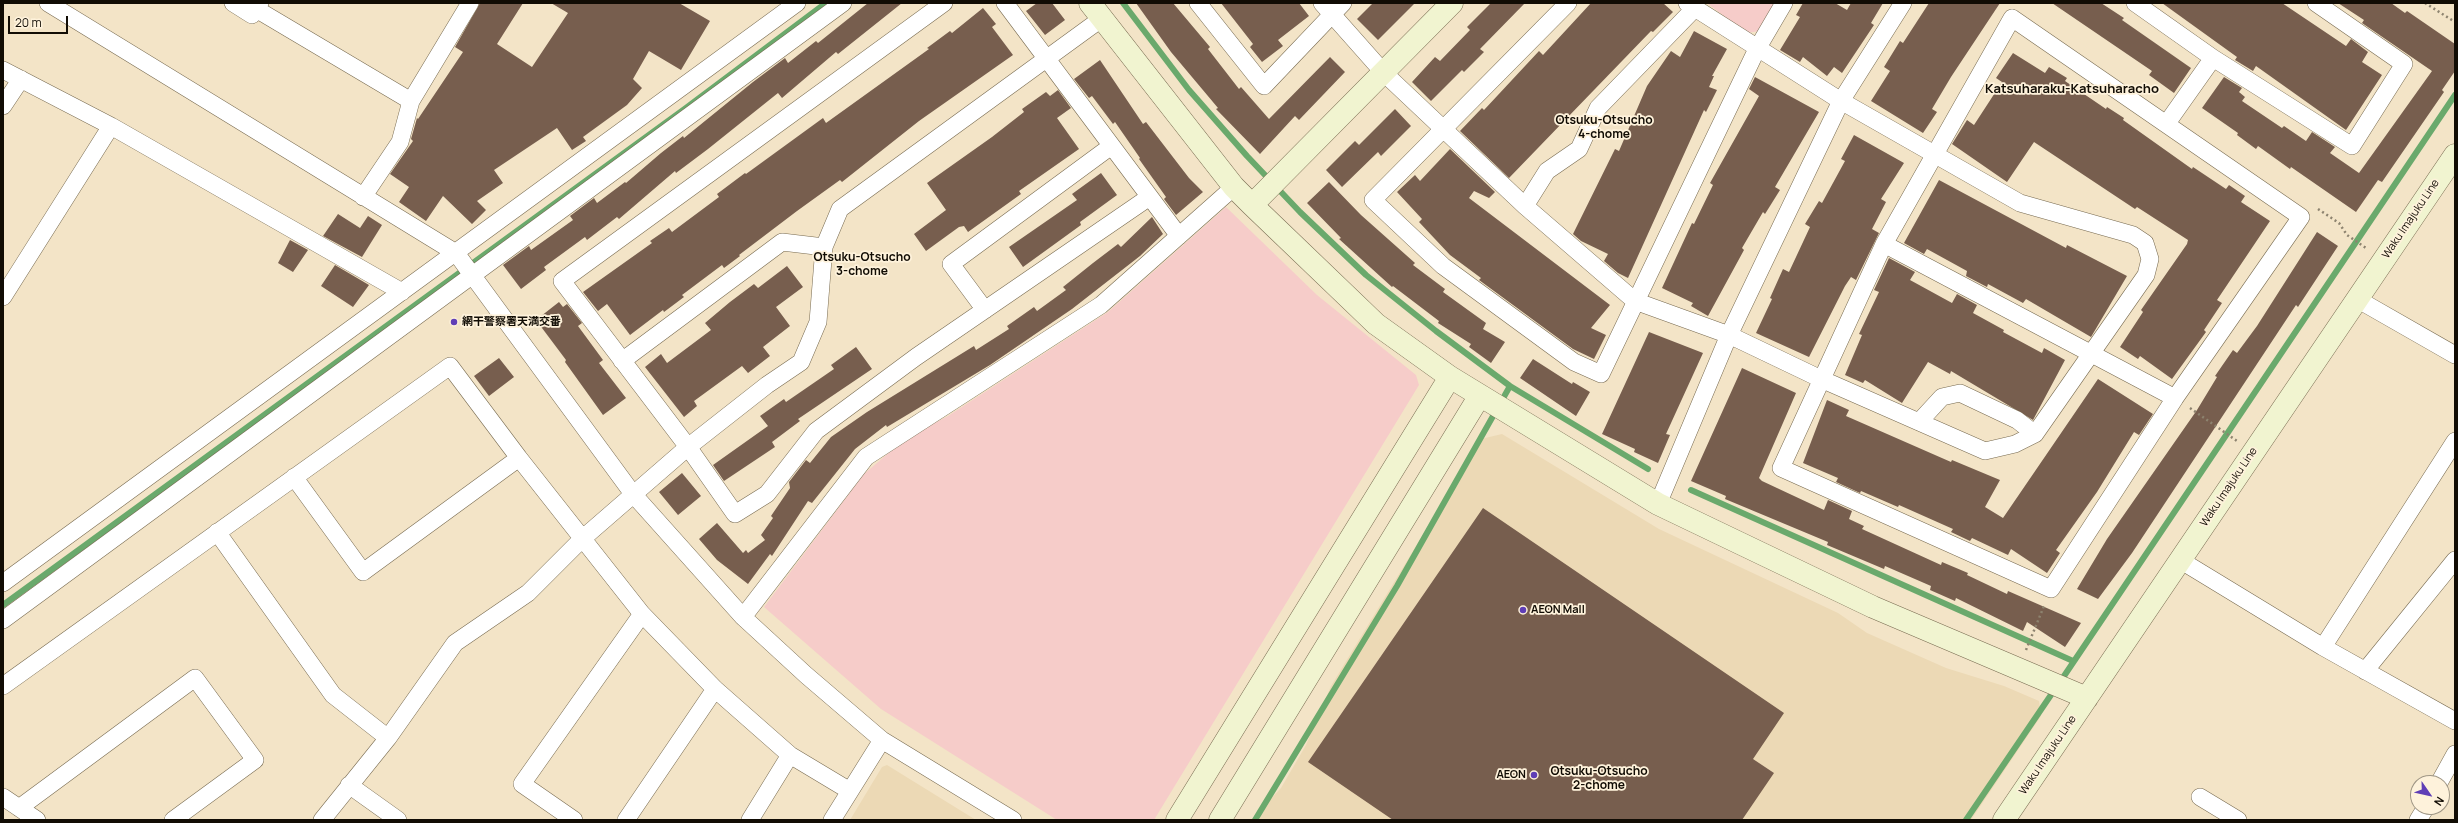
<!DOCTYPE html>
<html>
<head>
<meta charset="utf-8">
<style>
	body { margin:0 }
	#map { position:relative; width:2458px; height:823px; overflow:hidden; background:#f3e4c7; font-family:Manrope,sans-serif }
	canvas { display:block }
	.frame { position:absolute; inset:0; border:4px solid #110c04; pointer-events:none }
	.north { position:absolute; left:2410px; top:775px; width:40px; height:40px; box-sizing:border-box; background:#fef2db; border:1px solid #9f9685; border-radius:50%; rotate:124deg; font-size:11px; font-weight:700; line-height:16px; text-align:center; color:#110c04 }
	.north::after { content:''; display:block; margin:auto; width:14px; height:18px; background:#5f3eb6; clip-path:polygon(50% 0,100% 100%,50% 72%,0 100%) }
	.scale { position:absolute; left:8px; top:16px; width:60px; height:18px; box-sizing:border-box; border:2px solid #110c04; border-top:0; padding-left:5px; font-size:12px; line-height:14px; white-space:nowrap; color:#110c04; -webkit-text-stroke:3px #fef2db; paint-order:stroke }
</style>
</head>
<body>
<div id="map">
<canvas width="2458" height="823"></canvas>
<div class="frame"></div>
<div class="north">N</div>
<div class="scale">20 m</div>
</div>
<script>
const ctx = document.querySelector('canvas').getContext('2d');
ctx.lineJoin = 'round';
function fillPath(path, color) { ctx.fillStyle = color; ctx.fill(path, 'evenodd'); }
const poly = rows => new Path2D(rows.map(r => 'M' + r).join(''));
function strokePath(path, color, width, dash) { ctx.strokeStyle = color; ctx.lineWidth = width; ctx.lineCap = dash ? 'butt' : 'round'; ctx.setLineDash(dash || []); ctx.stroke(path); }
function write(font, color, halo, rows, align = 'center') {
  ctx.font = font + ' Manrope,"Noto Sans JP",sans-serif'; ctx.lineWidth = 3.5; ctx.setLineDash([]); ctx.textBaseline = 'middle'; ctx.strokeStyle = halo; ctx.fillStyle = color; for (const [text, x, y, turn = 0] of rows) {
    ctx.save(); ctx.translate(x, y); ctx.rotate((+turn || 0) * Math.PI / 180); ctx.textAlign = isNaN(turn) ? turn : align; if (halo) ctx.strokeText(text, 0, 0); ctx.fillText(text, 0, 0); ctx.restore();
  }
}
const built = poly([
	[1502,434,1659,529,1838,613,1867,633,1946,668,2004,686,2039,701,2041,716,1971,820,1251,820,1281,788,1306,745,1331,686,1481,439],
	[887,765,976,820,850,820,882,767]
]);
const green = poly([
	[1707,3,1776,3,1760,31,1746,33],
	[1226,207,1317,295,1416,375,1419,385,1154,820,1057,820,881,709,764,607,864,474,905,439,948,416,1108,312]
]);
const stream = poly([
	[1123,3,1189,90,1247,156,1300,212,1366,275,1436,331,1510,386,1648,469],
	[1691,490,2073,661],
	[3,605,686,108,826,3],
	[2060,682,2455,95],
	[1255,820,1397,586,1510,386],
	[1966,820,2055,689]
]);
const building = poly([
	[480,3,523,3,497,44,532,67,568,13,551,3,679,3,710,21,681,70,649,51,633,79,642,88,627,105,583,137,586,141,572,150,557,128,494,170,503,183,477,201,486,210,472,224,443,196,426,221,399,202,409,187,390,174,413,141,411,139,417,118,418,119,463,52,455,47],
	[868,3,902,3,838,54,836,52,782,98,778,93,708,149,676,173,675,171,619,219,617,217,587,240,585,237,544,267,546,270,521,289,503,265,529,246,531,250,573,220,570,216,594,198,597,203,625,182,626,183,661,153,683,136,684,138,753,82,785,58,788,63,816,41,818,43],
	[1037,3,1052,3,1065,20,1045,35,1026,11],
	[1136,3,1173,3,1210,47,1208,49,1239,89,1241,87,1269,119,1330,57,1345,72,1299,120,1295,116,1260,154,1216,109,1218,108,1171,52],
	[1221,3,1299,3,1309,16,1278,40,1283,46,1262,62,1250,47,1253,44],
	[1373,3,1415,3,1378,40,1357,19],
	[1491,3,1525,3,1480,49,1484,52,1464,72,1462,70,1431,101,1412,82,1435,57,1440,61,1470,30,1467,27],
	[1591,3,1663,3,1673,12,1653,32,1651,31,1509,178,1460,131,1482,108,1484,110,1539,51,1543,55],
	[1803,3,1835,3,1847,10,1851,3,1883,3,1871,23,1874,25,1842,73,1834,67,1827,76,1803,57,1800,62,1780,50,1800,17,1796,15],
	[1929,3,2000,3,1951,77,1932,109,1937,112,1923,133,1871,101,1890,71,1884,67,1900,41,1903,43],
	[2052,3,2101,3,2124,18,2122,20,2191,68,2174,93,2149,75,2152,71],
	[2162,3,2282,3,2346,46,2351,39,2368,52,2362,62,2382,75,2346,130,2256,66,2253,71,2235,60,2237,57],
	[2338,3,2391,3,2405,13,2407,11,2455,44,2455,71,2442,90,2444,92,2382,182,2378,180,2356,212,2291,167,2290,169,2258,146,2256,149,2237,135,2238,133,2202,108,2224,77,2242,88,2239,92,2245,97,2242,101,2282,128,2284,126,2306,141,2312,132,2335,147,2330,153,2359,173,2432,71,2362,23,2364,20],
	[983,8,996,24,992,27,1013,55,919,121,842,182,840,180,797,211,739,255,740,256,724,268,722,265,682,295,684,297,664,312,663,310,630,335,607,304,598,311,583,292,652,243,650,241,669,228,672,232,719,197,717,194,745,173,746,174,823,118,826,123,929,49,927,48,950,31,952,33],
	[1694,31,1727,49,1712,76,1714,76,1709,87,1717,90,1706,112,1704,110,1628,278,1618,273,1604,261,1608,254,1581,241,1573,234,1615,149,1619,151,1647,86,1671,51,1680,57],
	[2013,53,2045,73,2049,67,2067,78,2065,81,2106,109,2107,107,2124,118,2123,120,2192,169,2193,167,2226,189,2229,185,2245,196,2241,202,2270,221,2217,300,2222,303,2204,330,2206,332,2172,379,2140,356,2138,359,2120,347,2143,312,2141,310,2187,244,2188,240,2137,207,2135,209,2034,142,2007,182,1952,144,1967,120,1974,125,2002,82,1996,78],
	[1100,60,1143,124,1146,122,1189,178,1203,192,1176,215,1164,199,1166,197,1139,159,1140,158,1115,122,1113,124,1092,96,1089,98,1074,79],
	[1755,77,1819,112,1775,187,1780,190,1765,214,1763,212,1742,248,1744,250,1708,316,1691,306,1693,303,1662,288,1692,223,1694,224,1713,185,1710,183,1759,96,1749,89],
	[1058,90,1071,108,1057,118,1079,149,1019,191,1021,194,968,232,964,226,959,227,926,251,914,234,946,210,927,183,992,137,1024,112,1022,109,1046,92,1050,96],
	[1395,109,1411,126,1381,156,1378,152,1342,187,1326,170,1355,141,1359,145],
	[1854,135,1904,163,1881,199,1886,202,1872,229,1879,233,1856,280,1851,277,1845,286,1809,357,1756,333,1772,299,1770,298,1783,269,1789,272,1810,227,1805,224,1819,201,1822,203,1845,161,1841,159],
	[1450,149,1495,192,1489,198,1474,191,1469,198,1610,305,1591,328,1606,335,1594,359,1573,349,1479,280,1481,278,1450,255,1419,222,1422,219,1397,192,1415,175,1420,181],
	[1101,173,1117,195,1080,222,1081,225,1023,267,1009,247,1077,200,1072,194],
	[1939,180,2066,248,2067,245,2127,276,2091,337,2026,299,2023,303,1988,284,1987,287,1966,276,1967,271,1927,249,1924,254,1904,243],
	[1329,182,1361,215,1415,263,1413,265,1445,289,1443,292,1486,323,1483,329,1505,342,1491,363,1469,347,1471,344,1438,323,1439,321,1393,286,1392,287,1339,239,1341,238,1307,203],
	[338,214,360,228,368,216,382,225,362,257,323,236],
	[1152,217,1163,234,1140,256,1072,309,990,365,887,427,886,425,855,449,812,503,808,501,772,556,770,554,748,584,717,560,699,539,717,523,743,553,746,550,748,553,765,540,761,535,773,518,771,516,790,488,789,482,806,460,810,463,831,437,867,412,974,346,976,350,1009,329,1007,326,1034,307,1037,311,1066,290,1063,287,1093,263,1118,244,1121,247],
	[2317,232,2338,246,2298,307,2296,305,2132,553,2098,599,2077,589,2107,539,2197,410,2217,377,2215,376,2233,350,2237,353,2257,326],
	[290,240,308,250,293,272,278,263],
	[1889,258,1915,272,1910,280,1952,303,1957,294,1977,305,1973,313,2004,330,2003,332,2042,353,2044,348,2065,360,2033,420,1951,371,1950,374,1928,362,1902,403,1865,380,1863,383,1845,375,1862,335,1859,334,1879,292,1874,290],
	[335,265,369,285,353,307,321,286],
	[787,266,803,287,776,307,790,326,763,347,770,356,748,373,742,366,694,401,697,406,684,417,645,367,661,354,667,363,711,330,705,323,730,302,754,284,758,288],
	[559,302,563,307,567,304,582,323,578,326,603,360,599,363,626,398,603,415,565,362,566,360,536,320],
	[1649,332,1703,353,1666,434,1670,435,1658,463,1634,452,1635,449,1602,434],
	[856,347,872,369,798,419,800,421,772,442,775,447,724,481,713,465,768,426,760,416,784,399,786,402,834,369,831,365],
	[499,358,514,377,489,396,474,376],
	[1533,359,1572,384,1573,382,1590,392,1576,416,1520,378],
	[1742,368,1796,393,1759,478,1762,481,1824,510,1828,500,1852,511,1849,519,1864,526,1862,529,1941,565,1942,562,1968,573,1967,575,2007,594,2008,591,2081,623,2065,647,2027,622,2023,631,1956,598,1955,601,1930,590,1931,586,1885,566,1884,569,1827,545,1828,542,1725,499,1726,496,1691,481],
	[2098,379,2153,414,2139,435,2134,432,2097,492,2056,550,2060,553,2047,573,2011,549,2008,555,1972,538,1970,541,1951,532,1953,529,1899,505,1898,507,1861,491,1860,493,1836,482,1838,478,1803,463,1827,400,1849,410,1846,416,1951,462,1952,460,2000,480,1985,507,2003,518],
	[682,473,701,496,678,515,659,492],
	[1483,508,1784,713,1753,759,1774,773,1742,820,1393,820,1308,762]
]);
const path = poly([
	[2425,3,2455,22],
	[2318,209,2339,223,2347,235,2366,248],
	[2190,408,2237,441],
	[2026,650,2044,606]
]);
const street = poly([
	[48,3,456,253,633,494,743,617,806,675,882,740,1013,820],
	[233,3,252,15,260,3],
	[944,3,562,281,688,447,735,514,767,494,816,431,916,357,1148,198],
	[1005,3,1179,236],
	[1198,3,1264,86,1343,3],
	[1322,3,1384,73,1525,206,1635,301,1729,335,1821,379,1985,451,2015,444,2035,434,2146,275,2150,259,2145,243,2133,235,2020,203,1841,101,1687,3],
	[1568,3,1373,200,1443,266,1574,362,1601,374,1757,49,1784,3],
	[2135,3,2213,58,2352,146,2404,64,2316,3],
	[256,9,411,101],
	[2012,18,2301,217,2175,398,2051,589,1781,468,1884,244,2012,18],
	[3,70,111,126,402,292],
	[3,106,21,79],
	[2167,123,2213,58],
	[363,197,400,142,411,101,470,3],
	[1525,206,1547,171,1579,149,1598,108,1694,9],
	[1884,244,2175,398],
	[3,297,111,126],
	[2357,299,2455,355],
	[985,310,951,264,1110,147],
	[622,361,782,242,824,247],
	[1919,422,1942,397,1960,393,2017,420,2035,434],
	[294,477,363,572,519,458],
	[1658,504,1729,335,1841,101,1903,3],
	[217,532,333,695,388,738],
	[2180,560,2323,647,2455,721],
	[3,583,797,3],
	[743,617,866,457,1101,305,1234,187],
	[3,620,843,3],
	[2323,647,2455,441],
	[2365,671,2455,560],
	[3,686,450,366,519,458,642,614,715,689,790,755,750,820],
	[790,755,850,791],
	[2439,783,2455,754],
	[349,785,398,820],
	[3,797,37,820],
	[2200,797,2238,820],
	[19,808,195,678,255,760,173,820],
	[322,820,388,738,455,643,528,593,582,539,688,447,767,385,801,362,818,322,824,247,840,209,1101,19],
	[574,820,522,784,642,614],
	[626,820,715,689],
	[832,820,882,740],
	[2418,820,2426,807]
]);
const secondary = poly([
	[1090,3,1234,187,1252,205,1376,324,1450,377,1658,504,1873,607,2087,698],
	[1252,205,1452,3],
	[1177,820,1450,377],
	[1220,820,1479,397],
	[2004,820,2455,155]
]);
const markers = [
	[454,322,4,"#5f3eb6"],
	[1523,610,4,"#5f3eb6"],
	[1534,775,4,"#5f3eb6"]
];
const streetNames = [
	["Waku Imajuku Line",2411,219,-56],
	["Waku Imajuku Line",2229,487,-56],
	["Waku Imajuku Line",2048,755,-56]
];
const poiNames = [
	["網干警察署天満交番",462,322],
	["AEON Mall",1531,610],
	["AEON",1526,775,"right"]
];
const neighbourhoodNames = [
	["Otsuku-Otsucho",1604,121],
	["4-chome",1604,135],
	["Otsuku-Otsucho",862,258],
	["3-chome",862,272],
	["Otsuku-Otsucho",1599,772],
	["2-chome",1599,786]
];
const quarterNames = [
	["Katsuharaku-Katsuharacho",2072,89]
];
fillPath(built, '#ecd9b5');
fillPath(green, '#f6ccc9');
strokePath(stream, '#6aa96c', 6);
fillPath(building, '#775e4e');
strokePath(street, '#776a50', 18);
strokePath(secondary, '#776a50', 23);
strokePath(path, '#8d836f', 2.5, [2, 3]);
strokePath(street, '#fff', 17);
strokePath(secondary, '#f1f4d0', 22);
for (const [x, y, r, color] of markers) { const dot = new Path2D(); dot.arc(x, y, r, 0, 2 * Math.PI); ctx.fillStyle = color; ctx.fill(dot); strokePath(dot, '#fef2db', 1.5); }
write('11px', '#110c04', '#fef2db', streetNames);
write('bold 11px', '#110c04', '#fef2db', poiNames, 'left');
write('bold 12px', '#110c04', '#fef2db', neighbourhoodNames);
write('bold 13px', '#110c04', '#fef2db', quarterNames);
</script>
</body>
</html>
